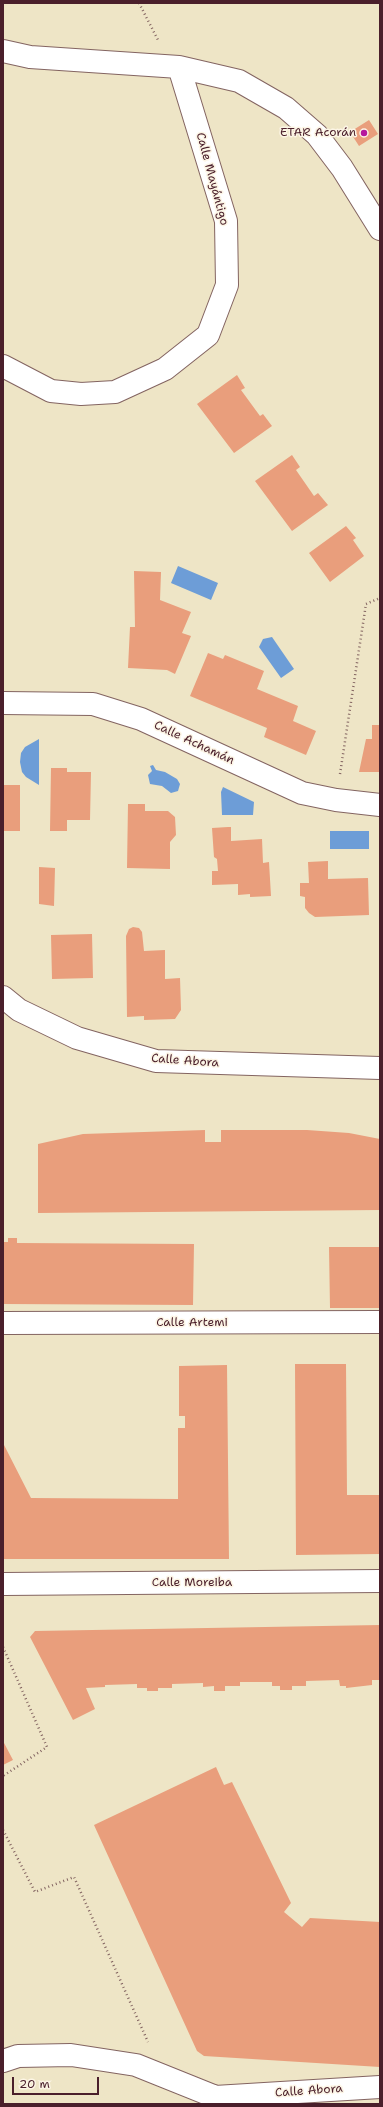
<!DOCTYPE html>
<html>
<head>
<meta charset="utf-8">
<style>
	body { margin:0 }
	#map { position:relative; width:383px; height:2107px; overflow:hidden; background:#eee5c6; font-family:"Shantell Sans",sans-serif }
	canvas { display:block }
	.frame { position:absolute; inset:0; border:4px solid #4a1f2b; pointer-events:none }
	.scale { position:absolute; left:12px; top:2077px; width:87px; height:18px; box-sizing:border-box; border:2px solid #4a1f2b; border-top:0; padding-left:5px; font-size:12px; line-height:14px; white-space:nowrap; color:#4a1f2b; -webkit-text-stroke:3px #fcf5e5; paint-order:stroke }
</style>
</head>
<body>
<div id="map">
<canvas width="383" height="2107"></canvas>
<div class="frame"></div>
<div class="scale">20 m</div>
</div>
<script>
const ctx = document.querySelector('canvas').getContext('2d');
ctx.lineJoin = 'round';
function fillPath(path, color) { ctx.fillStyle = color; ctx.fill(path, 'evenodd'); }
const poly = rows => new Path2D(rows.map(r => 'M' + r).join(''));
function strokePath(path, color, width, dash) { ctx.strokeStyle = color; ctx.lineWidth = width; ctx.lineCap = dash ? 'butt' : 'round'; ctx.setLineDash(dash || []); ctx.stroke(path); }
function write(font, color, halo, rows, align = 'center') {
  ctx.font = font + ' "Shantell Sans",sans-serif'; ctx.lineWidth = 3; ctx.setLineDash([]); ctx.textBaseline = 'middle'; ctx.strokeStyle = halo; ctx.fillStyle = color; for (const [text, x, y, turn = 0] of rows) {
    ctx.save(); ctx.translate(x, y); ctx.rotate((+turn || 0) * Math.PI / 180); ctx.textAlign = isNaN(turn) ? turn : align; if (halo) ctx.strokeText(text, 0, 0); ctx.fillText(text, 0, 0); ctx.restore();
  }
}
const water = poly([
	[178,566,218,583,211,600,171,583],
	[272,637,294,669,281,678,259,647,263,639],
	[39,739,39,785,26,777,22,772,20,762,21,753,25,747],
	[153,765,156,770,165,772,177,779,180,784,178,791,171,793,162,786,150,784,148,775,152,771,150,766],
	[223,787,254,802,253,815,222,815,221,792],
	[330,831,369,831,369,849,330,849]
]);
const building = poly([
	[369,120,378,134,359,146,350,132],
	[237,375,245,388,241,390,260,416,263,414,272,426,234,453,197,404],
	[292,455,300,467,296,470,314,496,318,493,328,505,292,531,255,481],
	[346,526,356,538,353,540,364,556,330,582,309,553],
	[134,571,161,572,160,600,191,612,182,633,191,636,175,674,167,670,128,668,130,627,135,627],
	[208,653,223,659,225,655,264,671,257,689,298,706,293,721,316,731,306,755,264,737,267,728,190,696],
	[372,725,380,725,380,772,359,772,366,739,372,739],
	[51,768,67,768,67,772,91,772,90,820,67,820,67,831,50,831],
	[3,785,20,785,20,831,3,831],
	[128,804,145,804,145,811,168,811,175,817,176,835,170,842,170,869,127,868],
	[228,827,231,827,231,841,262,839,263,863,269,862,271,896,250,897,250,894,238,895,238,884,212,885,212,871,218,871,217,859,214,857,212,828],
	[328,861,328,879,368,878,369,915,315,917,309,913,305,908,305,897,300,896,300,883,309,883,308,862],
	[39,867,55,868,54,906,39,904],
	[133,927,139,928,142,932,144,951,165,950,165,979,180,978,181,1010,175,1019,144,1020,144,1016,127,1017,126,936,129,929],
	[92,934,93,978,52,979,51,935],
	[205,1130,205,1142,221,1142,221,1130,307,1130,349,1133,380,1139,380,1210,38,1213,38,1144,83,1134],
	[8,1238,17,1238,17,1243,194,1244,193,1305,3,1304,3,1242,8,1242],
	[329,1247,380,1247,380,1308,330,1308],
	[295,1364,346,1364,347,1495,380,1495,380,1554,296,1555],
	[227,1365,229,1559,3,1559,3,1443,31,1498,178,1499,178,1428,185,1428,185,1416,179,1416,179,1366],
	[380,1625,380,1680,372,1680,372,1685,346,1688,346,1686,340,1686,339,1680,306,1681,306,1686,292,1686,292,1690,280,1690,280,1686,272,1686,272,1682,240,1682,240,1686,225,1686,225,1691,214,1691,214,1686,203,1687,203,1683,172,1684,172,1688,158,1688,158,1691,147,1691,147,1688,137,1688,137,1684,105,1685,105,1687,86,1688,95,1709,73,1720,30,1637,35,1631],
	[3,1741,13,1760,3,1765],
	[216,1767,224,1785,232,1782,291,1903,284,1912,302,1927,310,1918,380,1922,380,2067,204,2056,197,2051,94,1825]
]);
const path = poly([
	[139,3,158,40],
	[340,774,366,604,380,598],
	[3,1647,47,1747,3,1776],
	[3,1830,35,1892,74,1877,148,2042]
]);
const minor = poly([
	[3,51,30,57,179,67,239,81,286,108,317,135,342,168,380,229],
	[3,366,51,391,81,394,115,392,165,369,208,335,227,285,226,221,179,67],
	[3,703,93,704,141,719,302,793,336,800,380,805],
	[3,997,19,1010,77,1038,156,1061,380,1068],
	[3,1323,380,1322],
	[3,1584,380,1581],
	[3,2061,18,2056,71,2055,136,2065,233,2104],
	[215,2097,380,2087]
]);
const markers = [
	[364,133,4,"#b5179e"]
];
const poiNames = [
	["ETAR Acorán",356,133]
];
const streetNames = [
	["Calle Mayántigo",212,179,75],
	["Calle Achamán",194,743,25],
	["Calle Abora",185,1061,4],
	["Calle Artemi",192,1323],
	["Calle Moreiba",192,1583],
	["Calle Abora",309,2091,-4]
];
fillPath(water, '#6d9dd7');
fillPath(building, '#e99e7c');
strokePath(minor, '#836461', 24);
strokePath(path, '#836461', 2.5, [1, 3]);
strokePath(minor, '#fff', 22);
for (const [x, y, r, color] of markers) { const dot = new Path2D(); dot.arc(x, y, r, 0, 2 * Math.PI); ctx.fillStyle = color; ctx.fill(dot); strokePath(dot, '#fcf5e5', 1.5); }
write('12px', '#4a1f2b', '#fcf5e5', poiNames, 'right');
write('12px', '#4a1f2b', '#fcf5e5', streetNames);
</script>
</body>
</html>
